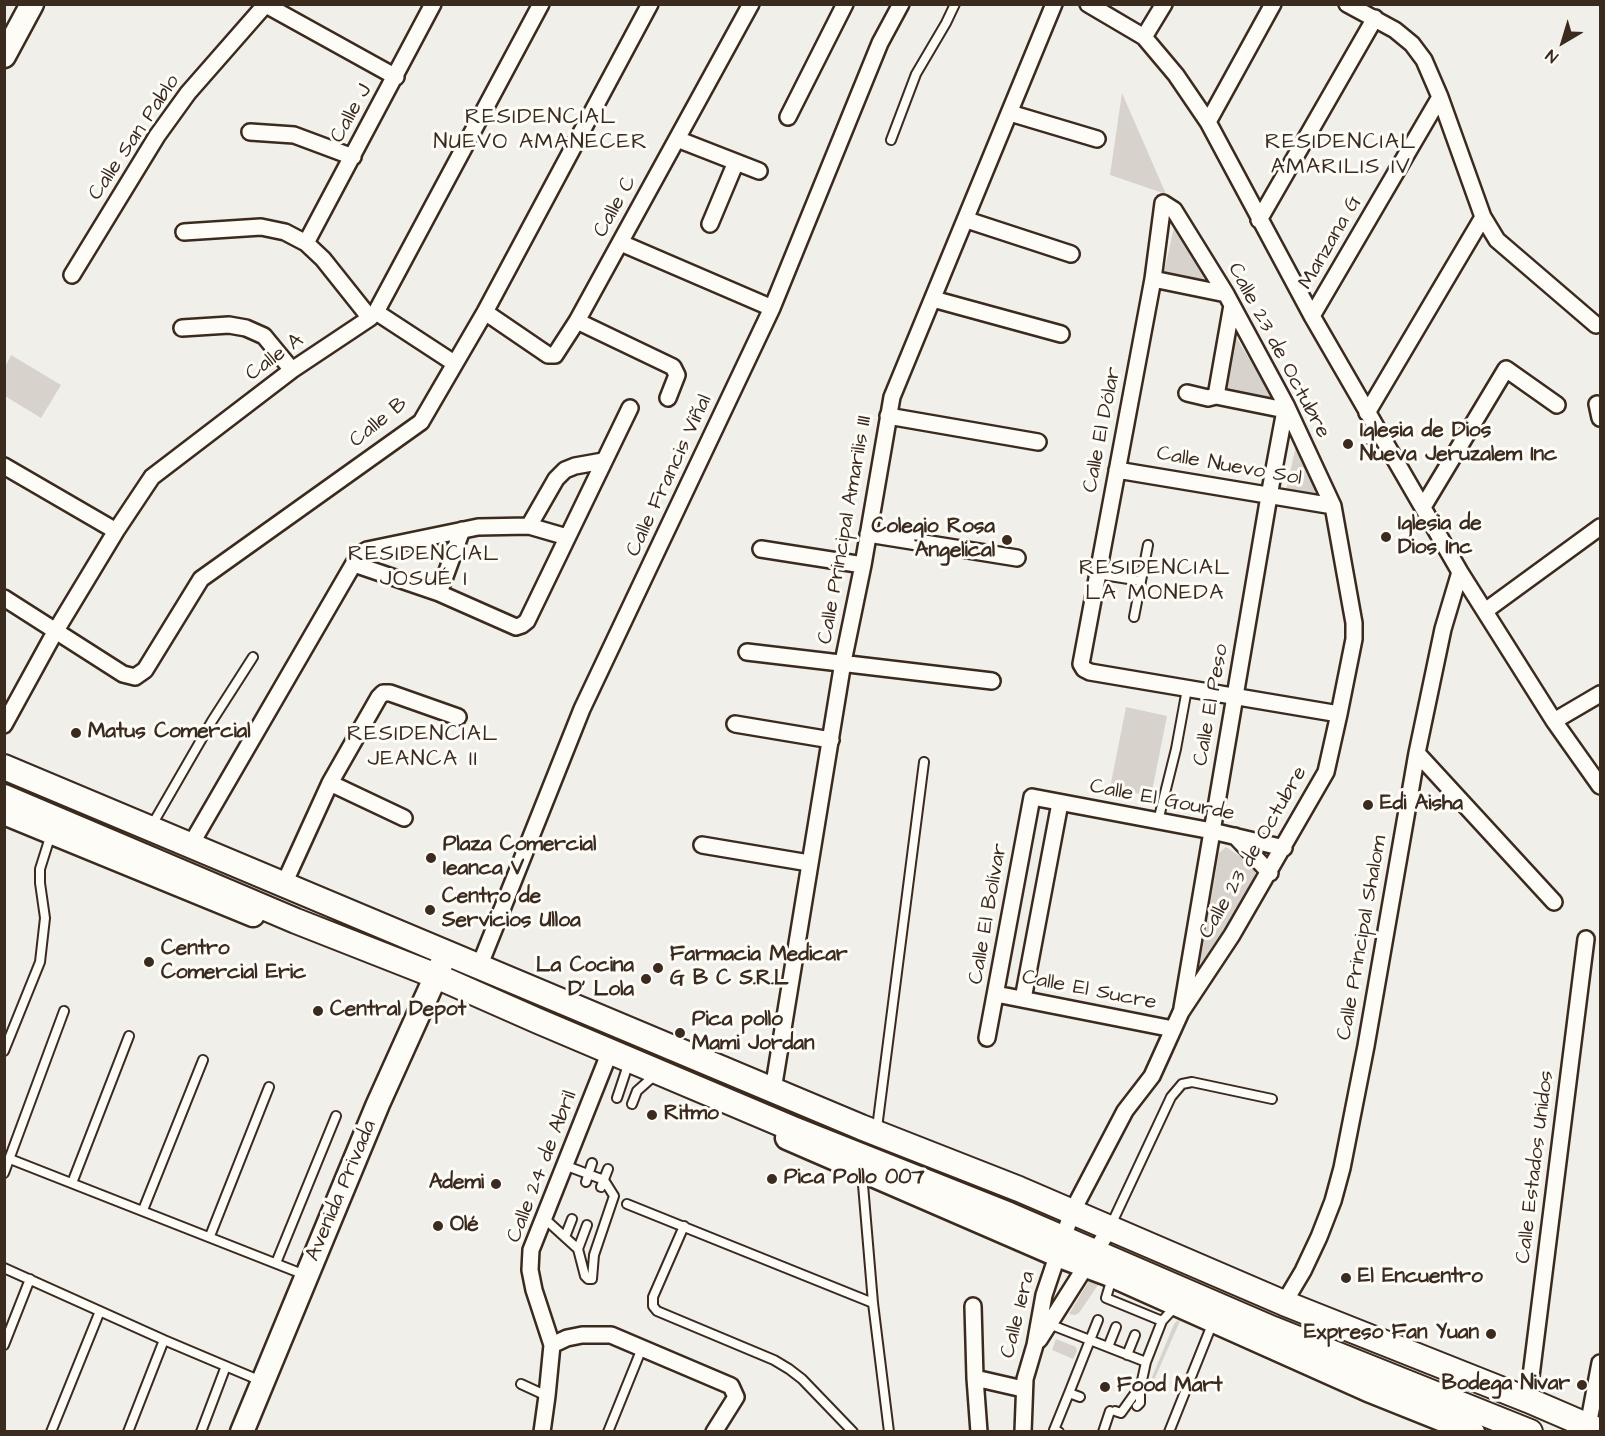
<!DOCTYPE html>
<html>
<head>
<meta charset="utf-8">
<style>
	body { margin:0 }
	#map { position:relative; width:1605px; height:1436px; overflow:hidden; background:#f1efea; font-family:"Architects Daughter",sans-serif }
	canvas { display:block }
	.frame { position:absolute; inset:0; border:6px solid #3b2a1e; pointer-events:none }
	.north { position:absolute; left:1533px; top:12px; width:60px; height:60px; -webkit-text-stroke:4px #fdfcf7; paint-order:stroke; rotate:218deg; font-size:16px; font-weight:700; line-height:24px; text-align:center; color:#3b2a1e }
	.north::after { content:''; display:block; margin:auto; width:21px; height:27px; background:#3b2a1e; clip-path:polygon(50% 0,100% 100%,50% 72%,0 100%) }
</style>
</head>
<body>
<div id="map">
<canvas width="1605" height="1436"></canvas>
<div class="frame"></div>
<div class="north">N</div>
</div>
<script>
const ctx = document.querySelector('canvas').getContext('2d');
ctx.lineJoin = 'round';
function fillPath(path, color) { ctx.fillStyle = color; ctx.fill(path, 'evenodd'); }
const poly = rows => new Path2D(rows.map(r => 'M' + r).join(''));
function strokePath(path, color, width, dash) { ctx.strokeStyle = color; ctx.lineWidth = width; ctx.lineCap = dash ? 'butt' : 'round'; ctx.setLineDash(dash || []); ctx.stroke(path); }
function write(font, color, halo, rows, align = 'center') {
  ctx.font = font + ' "Architects Daughter",sans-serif'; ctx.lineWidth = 6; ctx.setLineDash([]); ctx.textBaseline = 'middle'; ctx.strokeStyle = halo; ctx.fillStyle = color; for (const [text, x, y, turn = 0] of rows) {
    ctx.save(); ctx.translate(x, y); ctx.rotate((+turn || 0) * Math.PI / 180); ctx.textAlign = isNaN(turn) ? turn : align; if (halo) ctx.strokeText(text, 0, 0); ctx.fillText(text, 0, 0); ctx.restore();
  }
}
const green = poly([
	[1122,93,1166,194,1110,175],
	[1176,218,1213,287,1163,277],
	[1234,334,1275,400,1225,390],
	[11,355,61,385,41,418,5,396,5,367],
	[1297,441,1324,499,1286,491],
	[1126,707,1167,716,1151,796,1110,788],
	[1226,847,1248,862,1255,871,1256,876,1197,981,1219,853],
	[1092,1276,1100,1282,1079,1313,1075,1315,1069,1314],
	[1178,1320,1180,1321,1151,1387,1148,1387,1174,1324],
	[1056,1339,1076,1347,1077,1351,1073,1359,1052,1350]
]);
const lane = poly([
	[891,140,916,74,946,23,955,4],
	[1097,574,1141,581],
	[1134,617,1148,545],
	[1158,821,1176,749,1187,689],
	[152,825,212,721,253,657],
	[4,1051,40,962,45,918,40,883,40,869,51,834],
	[617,1098,629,1062],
	[632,1104,637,1091,655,1075],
	[877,1128,924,762],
	[10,1159,305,1275],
	[564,1165,604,1180,614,1196,594,1255,592,1279,588,1279,585,1276,578,1249],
	[4,1173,64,1011],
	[862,1173,873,1303,889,1432],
	[586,1182,592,1163],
	[72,1183,129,1036],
	[601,1187,608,1169],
	[627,1204,873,1303],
	[143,1210,203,1060],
	[545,1219,578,1249,587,1225],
	[1111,1225,1171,1097,1182,1084,1192,1082,1272,1099],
	[684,1226,653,1297,653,1306,657,1311,774,1360,789,1369,802,1379,853,1432],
	[210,1236,269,1087],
	[565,1237,572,1219],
	[276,1263,336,1116],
	[4,1268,164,1340,261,1381],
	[1112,1278,1106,1298,1162,1321,1174,1308],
	[1049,1324,1146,1362],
	[4,1345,30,1279],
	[1108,1347,1116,1327],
	[1127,1355,1135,1335],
	[521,1384,547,1396],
	[1080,1397,1069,1393,1098,1320],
	[1137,1406,1140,1403,1140,1387],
	[1115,1411,1121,1413,1141,1385,1146,1362,1162,1321],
	[51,1432,100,1311],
	[128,1432,164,1340],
	[201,1432,226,1366],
	[608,1432,642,1348],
	[1059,1432,1054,1430,1069,1393],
	[1103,1432,1110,1411],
	[1169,1432,1213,1322]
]);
const street = poly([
	[1088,4,1144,37,1176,75,1208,122,1312,316,1460,572,1554,721,1600,786],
	[1347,4,1395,30,1412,44,1424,60,1440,97,1483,217,1497,240,1596,325],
	[266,5,396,77],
	[1144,37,1164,4],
	[1010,113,1097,139],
	[788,117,845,4],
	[1208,122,1273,4],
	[250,132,294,135,353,157],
	[677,139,759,171],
	[967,220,1071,254],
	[1259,220,1375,18],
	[710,224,736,162],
	[184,232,261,227,285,232,306,243,323,259,370,318],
	[306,243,433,4],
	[621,243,772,308],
	[72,275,157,136,188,93,266,4],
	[1153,279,1226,294],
	[933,299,1061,334],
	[1232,305,1216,396,1285,410],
	[376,312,454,363],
	[485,312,548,355,555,355,577,321,751,4],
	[1312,316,1440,97],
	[577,321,673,367,677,375,668,398],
	[182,328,229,325,246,328,264,336,292,370],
	[1187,393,1208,398,1216,396],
	[1597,404,1600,418],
	[1367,413,1483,217],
	[888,416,1038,442],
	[4,466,116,531],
	[1117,470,1333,506],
	[1423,507,1506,369,1557,405],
	[529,526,556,479,565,470,575,466,603,461],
	[868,534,1017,558],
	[761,549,863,565],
	[354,564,439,593,516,627,522,625,527,621,630,408],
	[439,593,462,530],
	[4,598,123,674,135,677,145,670,201,579,421,422,485,312,650,4],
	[1485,611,1600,527],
	[747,652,992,681],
	[1554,721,1600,694],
	[735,724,831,740],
	[4,725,55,632,116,531,152,477,292,370,370,318,376,312,541,4],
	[1417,753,1554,902],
	[330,783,404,818],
	[1235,836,1270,873],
	[702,845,809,863],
	[190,846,357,558,362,553,367,550,478,527,529,526,567,537],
	[283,886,330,783,379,697,383,693,390,693,458,717],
	[479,967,582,709,772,308,880,43,901,4],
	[996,994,1173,1029],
	[1023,999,1060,803],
	[1182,1008,1269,496,1286,405],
	[987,1038,1032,797,1212,831,1284,848],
	[773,1090,843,662,863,565,892,397,1054,4],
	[1284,1303,1303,1271,1319,1237,1333,1201,1342,1168,1366,1046,1417,753,1443,629,1460,572],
	[973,1306,975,1378],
	[1039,1340,1110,1228],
	[552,1345,567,1338,582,1335,611,1335,731,1386,736,1397,714,1432],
	[1528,1400,1586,939],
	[1588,1426,1600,1363],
	[542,1432,547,1396,552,1345,534,1290,530,1270,531,1250,607,1059],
	[979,1432,975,1378,1023,1389],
	[1023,1432,1025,1379,1035,1345,1044,1295,1072,1212,1125,1111,1152,1076,1181,1012,1232,935,1326,772,1339,714,1354,639,1354,623,1333,506,1286,405,1226,294,1174,210,1163,203,1153,279,1081,664,1084,669,1090,672,1339,714]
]);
const secondary = poly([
	[4,56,32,4],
	[4,813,253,915],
	[787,1138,1057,1255,1113,1276,1368,1390,1473,1432],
	[242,1432,378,1104,444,958]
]);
const primary = poly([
	[4,767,861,1127,1019,1189,1284,1303,1528,1400,1600,1431],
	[4,797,296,921,436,976,538,1021,793,1129,1009,1215,1273,1329,1530,1432]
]);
const markers = [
	[1348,444,6,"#3b2a1e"],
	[1386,537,6,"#3b2a1e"],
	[1007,540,6,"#3b2a1e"],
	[76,733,6,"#3b2a1e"],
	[1368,805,6,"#3b2a1e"],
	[431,858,6,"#3b2a1e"],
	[430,910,6,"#3b2a1e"],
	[149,962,6,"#3b2a1e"],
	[658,968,6,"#3b2a1e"],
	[646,979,6,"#3b2a1e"],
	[318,1011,6,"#3b2a1e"],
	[680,1033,6,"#3b2a1e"],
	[652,1115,6,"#3b2a1e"],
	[772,1179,6,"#3b2a1e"],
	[496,1184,6,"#3b2a1e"],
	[438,1226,6,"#3b2a1e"],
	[1346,1278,6,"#3b2a1e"],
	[1491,1334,6,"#3b2a1e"],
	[1582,1385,6,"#3b2a1e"],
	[1105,1387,6,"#3b2a1e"]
];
const streetNames = [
	["Calle J",352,114,-61],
	["Calle San Pablo",135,138,-56],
	["Calle C",616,207,-61],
	["Manzana G",1331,243,-60],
	["Calle 23 de Octubre",1278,351,62],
	["Calle A",275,358,-36],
	["Calle B",379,423,-39],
	["Calle El Dólar",1103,430,-79],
	["Calle Nuevo Sol",1229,467,10],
	["Calle Francis Viñal",670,476,-65],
	["Calle Principal Amarilis III",846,530,-80],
	["Calle El Peso",1212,705,-80],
	["Calle El Gourde",1162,801,11],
	["Calle 23 de Octubre",1254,853,-60],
	["Calle El Bolívar",989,914,-80],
	["Calle Principal Shalom",1363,938,-80],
	["Calle El Sucre",1089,991,11],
	["Calle 24 de Abril",543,1167,-69],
	["Calle Estados Unidos",1536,1167,-83],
	["Avenida Privada",342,1191,-67],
	["Calle 1era",1019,1315,-76]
];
const poiNames = [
	["Iglesia de Dios",1360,432],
	["Nueva Jeruzalem Inc",1360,456],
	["Iglesia de",1398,525],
	["Dios Inc",1398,549],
	["Colegio Rosa",995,528,"right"],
	["Angelical",995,552,"right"],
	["Matus Comercial",88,733],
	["Edi Aisha",1380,805],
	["Plaza Comercial",443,846],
	["Ieanca V",443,870],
	["Centro de",442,898],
	["Servicios Ulloa",442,922],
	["Centro",161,950],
	["Comercial Eric",161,974],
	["Farmacia Medicar",670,956],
	["G B C S.R.L",670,980],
	["La Cocina",634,967,"right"],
	["D' Lola",634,991,"right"],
	["Central Depot",330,1011],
	["Pica pollo",692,1021],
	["Mami Jordan",692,1045],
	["Ritmo",664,1115],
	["Pica Pollo 007",784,1179],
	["Ademi",484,1184,"right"],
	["Olé",450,1226],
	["El Encuentro",1358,1278],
	["Expreso Fan Yuan",1479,1334,"right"],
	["Bodega Nivar",1570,1385,"right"],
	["Food Mart",1117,1387]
];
const neighbourhoodNames = [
	["RESIDENCIAL",541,118],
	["NUEVO AMANECER",541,143],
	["RESIDENCIAL",1341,143],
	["AMARILIS IV",1341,168],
	["RESIDENCIAL",424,555],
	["JOSUÉ I",424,580],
	["RESIDENCIAL",1155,569],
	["LA MONEDA",1155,594],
	["RESIDENCIAL",423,735],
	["JEANCA II",423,760]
];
fillPath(green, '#d7d2cc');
strokePath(lane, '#3b2a1e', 12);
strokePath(street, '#3b2a1e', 20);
strokePath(secondary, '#3b2a1e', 27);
strokePath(primary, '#3b2a1e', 28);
strokePath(lane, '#fdfcf7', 8);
strokePath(street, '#fdfcf7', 15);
strokePath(secondary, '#fdfcf7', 22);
strokePath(primary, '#fdfcf7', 24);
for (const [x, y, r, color] of markers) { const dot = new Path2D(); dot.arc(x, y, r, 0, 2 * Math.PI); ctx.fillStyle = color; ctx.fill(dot); strokePath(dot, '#fdfcf7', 2); }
write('21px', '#3b2a1e', '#fdfcf7', streetNames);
write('bold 21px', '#3b2a1e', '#fdfcf7', poiNames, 'left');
ctx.letterSpacing = '1.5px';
write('22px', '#3b2a1e', '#fdfcf7', neighbourhoodNames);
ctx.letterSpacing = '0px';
</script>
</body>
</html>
